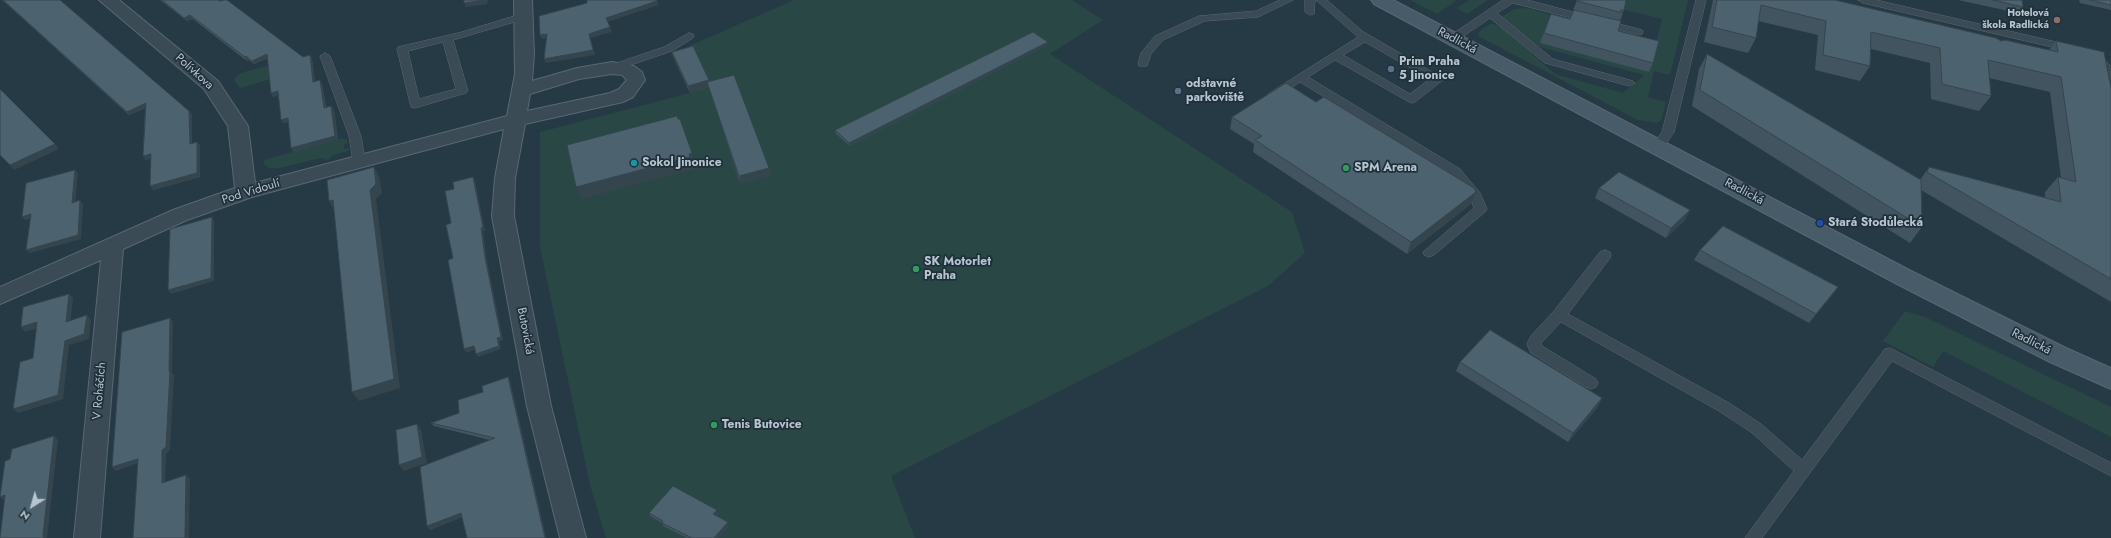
<!DOCTYPE html>
<html>
<head>
<meta charset="utf-8">
<style>
	body { margin:0 }
	#map { position:relative; width:2111px; height:538px; overflow:hidden; background:#263a46; font-family:Jost,sans-serif }
	canvas { display:block }
	.north { position:absolute; left:12px; top:486px; width:40px; height:40px; -webkit-text-stroke:3px #1f303b; paint-order:stroke; rotate:217deg; font-size:11px; font-weight:700; line-height:16px; text-align:center; color:#b8c5cf }
	.north::after { content:''; display:block; margin:auto; width:14px; height:18px; background:#b8c5cf; clip-path:polygon(50% 0,100% 100%,50% 72%,0 100%) }
</style>
</head>
<body>
<div id="map">
<canvas width="2111" height="538"></canvas>
<div class="north">N</div>
</div>
<script>
const ctx = document.querySelector('canvas').getContext('2d');
ctx.lineJoin = 'round';
function fillPath(path, color) { ctx.fillStyle = color; ctx.fill(path, 'evenodd'); }
const poly = rows => new Path2D(rows.map(r => 'M' + r).join(''));
function strokePath(path, color, width, dash) { ctx.strokeStyle = color; ctx.lineWidth = width; ctx.lineCap = dash ? 'butt' : 'round'; ctx.setLineDash(dash || []); ctx.stroke(path); }
function write(font, color, halo, rows, align = 'center') {
  ctx.font = font + ' Jost,sans-serif'; ctx.lineWidth = 3.5; ctx.setLineDash([]); ctx.textBaseline = 'middle'; ctx.strokeStyle = halo; ctx.fillStyle = color; for (const [text, x, y, turn = 0] of rows) {
    ctx.save(); ctx.translate(x, y); ctx.rotate((+turn || 0) * Math.PI / 180); ctx.textAlign = isNaN(turn) ? turn : align; if (halo) ctx.strokeText(text, 0, 0); ctx.fillText(text, 0, 0); ctx.restore();
  }
}
const green = poly([
	[794,0,1072,0,1103,20,1050,54,1292,212,1305,253,1268,286,891,476,915,538,606,538,590,485,540,247,540,132,690,93,671,54],
	[1410,0,1457,0,1437,14],
	[1470,0,1488,0,1467,14,1456,8],
	[1625,0,1688,0,1670,75,1654,71,1648,97,1666,102,1661,120,1657,123,1638,120,1478,36,1480,31,1490,24,1494,24,1504,29,1555,74,1623,93,1644,75,1540,47,1501,17,1514,9,1528,8,1570,20,1654,51,1662,19,1622,9],
	[281,62,271,79,240,88,234,80,237,75,244,72],
	[338,139,346,139,348,143,344,144,344,149,349,148,348,151,333,155,328,160,321,158,280,168,269,168,264,164,264,160],
	[1905,311,1925,317,2111,407,2111,437,1943,351,1933,367,1883,341]
]);
const lane = poly([
	[1280,0,1293,0,1258,17,1205,21,1163,40,1151,54,1147,66,1139,66,1138,64,1141,53,1155,36,1199,16,1256,11,1280,0],
	[1305,0,1315,0,1314,14,1310,15,1305,12,1305,0],
	[1316,0,1327,0,1362,31,1444,79,1415,102,1411,103,1335,60,1308,77,1460,169,1480,193,1487,209,1485,212,1434,255,1429,257,1424,255,1423,252,1474,208,1470,197,1452,175,1300,82,1278,96,1274,98,1268,94,1358,37,1316,0],
	[1365,42,1430,79,1410,94,1343,55,1365,42],
	[1503,0,1527,0,1642,30,1643,32,1642,34,1638,35,1513,3,1497,13,1553,59,1633,81,1635,83,1629,86,1545,63,1490,18,1456,41,1448,41,1447,39,1448,37,1503,0],
	[1696,0,1706,0,1674,132,1662,150,1658,151,1652,147,1662,132,1696,0],
	[1858,0,1876,0,2069,45,2074,48,2069,51,1863,3,1858,0],
	[524,13,528,14,529,16,528,18,453,40,468,91,466,93,415,108,411,107,397,49,398,47,462,32,524,13],
	[443,42,456,89,419,99,408,51,443,42],
	[689,33,693,34,694,36,693,38,672,51,616,70,608,70,607,68,608,66,664,47,689,33],
	[325,53,330,56,361,136,365,161,363,164,355,164,353,161,349,136,320,56,325,53],
	[2095,54,2099,55,2111,66,2111,86,2105,83,2105,72,2090,57,2095,54],
	[1605,250,1610,252,1611,255,1610,258,1568,314,1729,403,1761,424,1802,460,1885,349,1890,348,2111,463,2111,476,1892,361,1762,538,1745,538,1794,471,1751,432,1719,411,1561,322,1541,343,1542,346,1596,379,1598,383,1596,387,1591,389,1586,387,1531,353,1529,349,1527,344,1531,336,1554,311,1600,252,1605,250]
]);
const street = poly([
	[99,0,119,0,218,81,248,126,255,183,507,116,515,74,514,0,532,0,534,54,532,81,577,68,612,62,634,66,642,72,645,80,633,97,623,102,525,124,515,178,514,216,551,406,586,538,560,538,527,406,492,216,495,178,504,129,252,197,187,220,123,249,100,538,74,538,101,260,0,304,0,287,173,210,235,188,228,126,204,89,99,0],
	[612,74,622,75,627,80,619,89,610,93,527,111,530,94,579,79,612,74]
]);
const secondary = poly([
	[1371,0,1393,0,1913,272,2066,348,2111,368,2111,389,2050,362,1897,284,1374,4,1371,0]
]);
const wall = poly([
	[2,0,60,0,189,111,192,115,192,143,200,145,200,177,153,190,151,158,146,160,143,156,145,108,129,115],
	[160,0,218,0,303,57,310,55,312,59,315,82,322,84,326,107,331,106,334,110,338,139,293,152,288,122,283,123,278,95,273,97,271,93,268,58,254,64,249,60,247,61,193,19,187,21],
	[1577,0,1626,0,1623,13,1620,21,1618,31,1653,63,1649,72,1540,43,1551,14,1570,19],
	[1713,0,1835,0,2001,41,2049,50,2056,41,2111,88,2111,302,1921,190,1922,227,1910,243,1692,106,1699,69,1707,54,1920,180,1929,167,2045,198,2045,192,2058,177,2061,178,2050,92,1989,78,1991,96,1979,111,1931,99,1930,63,1871,49,1870,66,1860,81,1815,70,1818,35,1758,21,1756,38,1748,53,1704,42],
	[1958,0,2022,0,2023,7,2018,13],
	[2079,0,2111,0,2111,10,2080,3],
	[1048,45,850,146,836,134,835,130],
	[672,52,710,81,769,168,771,175,740,183,709,87,690,93,674,58],
	[1316,102,1476,192,1471,204,1407,254,1253,152,1254,144,1230,129,1232,117],
	[1599,188,1685,220,1666,238,1595,198],
	[1700,250,1838,287,1809,323,1694,260],
	[1460,362,1602,398,1597,408,1568,442,1456,371],
	[508,377,510,381,546,538,467,538,462,517,430,530,427,526,490,440,434,426,431,423,459,413,483,392],
	[649,513,719,513,716,516,729,526,718,538,687,538,663,526,662,523,650,516]
]);
const shadedWall = poly([
	[486,0,488,0,487,4,466,7,464,3],
	[657,1,659,5,607,22,606,18],
	[190,15,193,19,187,21,184,18],
	[610,27,612,32,590,38,595,55,546,63,544,59,589,34],
	[547,34,548,38,542,39,540,35],
	[1048,42,1048,45,850,146,849,143],
	[267,54,269,57,254,64,252,61],
	[310,55,312,59,316,86,313,82],
	[246,56,249,60,247,61,245,57],
	[320,80,322,84,326,112,324,108],
	[709,80,711,86,690,93,688,86],
	[278,91,280,95,273,97,271,93],
	[146,103,148,106,129,115,127,112],
	[331,106,334,110,338,139,293,152,291,148],
	[189,111,192,115,192,147,190,144],
	[288,118,290,121,283,123,281,120],
	[197,142,200,145,200,177,153,190,150,186],
	[55,144,59,149,14,170,10,165],
	[692,153,696,166,693,167,694,169,582,199,576,187],
	[151,154,154,158,146,160,143,156],
	[374,167,379,176,382,193,376,199,400,388,359,401,352,392,370,190],
	[769,168,771,175,740,183,739,176],
	[75,170,78,173,75,206,72,203],
	[473,177,475,180,485,231,483,231,487,261,503,340,499,342,501,349,478,357,476,354,497,338],
	[1476,192,1471,204,1407,254,1411,242],
	[80,200,83,204,81,239,30,253,26,250],
	[333,200,335,211,329,201],
	[1690,210,1685,220,1666,238,1671,228],
	[31,214,34,218,25,220,22,217],
	[212,217,214,221,214,281,171,294,168,290],
	[1838,287,1831,297,1809,323,1816,314],
	[69,294,73,298,70,326,66,322],
	[87,315,91,320,89,339,69,345,63,399,18,413,13,409,65,341],
	[170,318,173,322,172,373,174,375,170,450,166,454,165,483,162,483,162,450,169,372],
	[37,322,42,327,25,332,21,327],
	[474,346,476,349,466,353,464,349],
	[508,377,510,381,546,538,545,538],
	[1602,398,1597,408,1568,442,1573,433],
	[417,424,421,430,427,463,404,471,399,465],
	[54,436,58,440,47,538,44,538,43,535],
	[138,459,141,462,116,471,112,467],
	[186,475,190,479,189,538,185,538],
	[5,495,4,500,0,497],
	[717,510,719,513,714,518,713,514],
	[461,513,463,517,430,530,427,526],
	[728,522,729,526,718,538,714,538]
]);
const building = poly([
	[3,0,60,0,189,111,190,144,197,142,197,173,150,186,151,154,143,156,146,103,127,112,3,0],
	[162,0,218,0,220,1,224,0,227,0,303,57,310,55,313,82,320,80,324,108,331,106,335,136,291,148,288,118,281,120,278,91,271,93,267,54,252,61,246,56,245,57,190,15,184,18,162,0],
	[464,0,486,0,464,3,464,0],
	[587,0,657,0,657,1,606,18,610,27,589,34,593,50,544,59,547,34,540,35,539,16,587,3,587,0],
	[1577,0,1626,0,1624,10,1620,10,1623,13,1577,1,1577,0],
	[1717,0,1835,0,1996,38,2001,41,2005,40,2058,52,2056,41,2104,52,2111,88,2111,279,1927,172,1929,167,2061,202,2058,177,2076,182,2061,77,1988,60,1991,96,1942,84,1940,48,1871,32,1870,66,1823,55,1826,21,1761,5,1756,38,1712,27,1717,0],
	[1993,0,2022,0,2023,7,1993,0],
	[2090,0,2111,0,2111,5,2090,0],
	[1574,10,1621,21,1618,31,1659,41,1653,63,1544,33,1551,14,1570,19,1574,10],
	[1033,32,1048,42,849,143,835,130,1033,32],
	[693,46,709,80,688,86,672,52,693,46],
	[1707,54,1921,180,1922,227,1700,90,1707,54],
	[734,75,769,168,739,176,707,82,734,75],
	[1286,83,1316,102,1324,97,1474,188,1476,192,1411,242,1255,140,1262,136,1232,117,1286,83],
	[0,89,55,144,10,165,0,155,0,89],
	[677,116,678,119,680,119,692,153,689,154,690,157,576,187,567,145,677,116],
	[374,167,376,184,370,190,394,379,352,392,333,200,329,201,327,180,374,167],
	[75,170,72,203,80,200,78,235,26,250,31,214,22,217,26,183,75,170],
	[1619,172,1690,210,1671,228,1599,188,1619,172],
	[473,177,483,227,481,228,485,257,501,337,497,338,499,346,476,354,474,346,464,349,448,260,453,258,446,225,451,223,445,191,454,189,453,182,473,177],
	[212,217,211,278,168,290,170,229,212,217],
	[1723,226,1838,287,1816,314,1700,250,1723,226],
	[69,294,66,322,87,315,84,334,65,341,58,395,13,409,20,362,33,358,37,322,21,327,23,307,69,294],
	[170,318,169,372,170,371,166,447,162,450,162,483,186,475,185,538,133,538,138,459,112,467,122,332,170,318],
	[1490,330,1602,398,1573,433,1460,362,1490,330],
	[508,377,545,538,467,538,461,513,427,526,420,467,495,438,431,423,459,413,458,400,483,392,482,386,508,377],
	[417,424,422,457,399,465,396,430,417,424],
	[54,436,43,535,44,538,0,538,5,495,0,497,5,461,10,459,12,449,54,436],
	[673,486,717,510,713,514,728,522,714,538,692,538,662,523,663,521,649,513,673,486]
]);
const markers = [
	[2057,20,4,"#8d6e63"],
	[1391,69,4,"#5c6f8a"],
	[1178,91,4,"#5c6f8a"],
	[634,163,4,"#0f9aa8"],
	[1346,168,4,"#2e9e5b"],
	[1820,223,4,"#1a4fb4"],
	[916,269,4,"#2e9e5b"],
	[714,425,4,"#2e9e5b"]
];
const farPoinames = [
	["Hotelová",2049,14],
	["škola Radlická",2049,26]
];
const streetNames = [
	["Radlická",1457,41,28],
	["Polívkova",194,72,42],
	["Pod Vidoulí",251,192,-17],
	["Radlická",1744,192,28],
	["Butovická",525,331,79],
	["Radlická",2031,342,27],
	["V Roháčích",100,391,-85]
];
const poiNames = [
	["Prim Praha",1399,62],
	["5 Jinonice",1399,76],
	["odstavné",1186,84],
	["parkoviště",1186,98],
	["Sokol Jinonice",642,163],
	["SPM Arena",1354,168],
	["Stará Stodůlecká",1828,223],
	["SK Motorlet",924,262],
	["Praha",924,276],
	["Tenis Butovice",722,425]
];
fillPath(green, '#284745');
strokePath(lane, '#596873', 1);
strokePath(street, '#596873', 2);
strokePath(secondary, '#596873', 2);
fillPath(lane, '#3a4b56');
fillPath(street, '#3a4b56');
fillPath(secondary, '#485b69');
fillPath(wall, '#41545f');
fillPath(shadedWall, '#35454e');
fillPath(building, '#4c626f');
strokePath(building, '#35454e', 1);
for (const [x, y, r, color] of markers) { const dot = new Path2D(); dot.arc(x, y, r, 0, 2 * Math.PI); ctx.fillStyle = color; ctx.fill(dot); strokePath(dot, '#1f303b', 1.5); }
write('bold 10px', '#b8c5cf', '#1f303b', farPoinames, 'right');
write('12px', '#b8c5cf', '#1f303b', streetNames);
write('bold 12px', '#b8c5cf', '#1f303b', poiNames, 'left');
</script>
</body>
</html>
